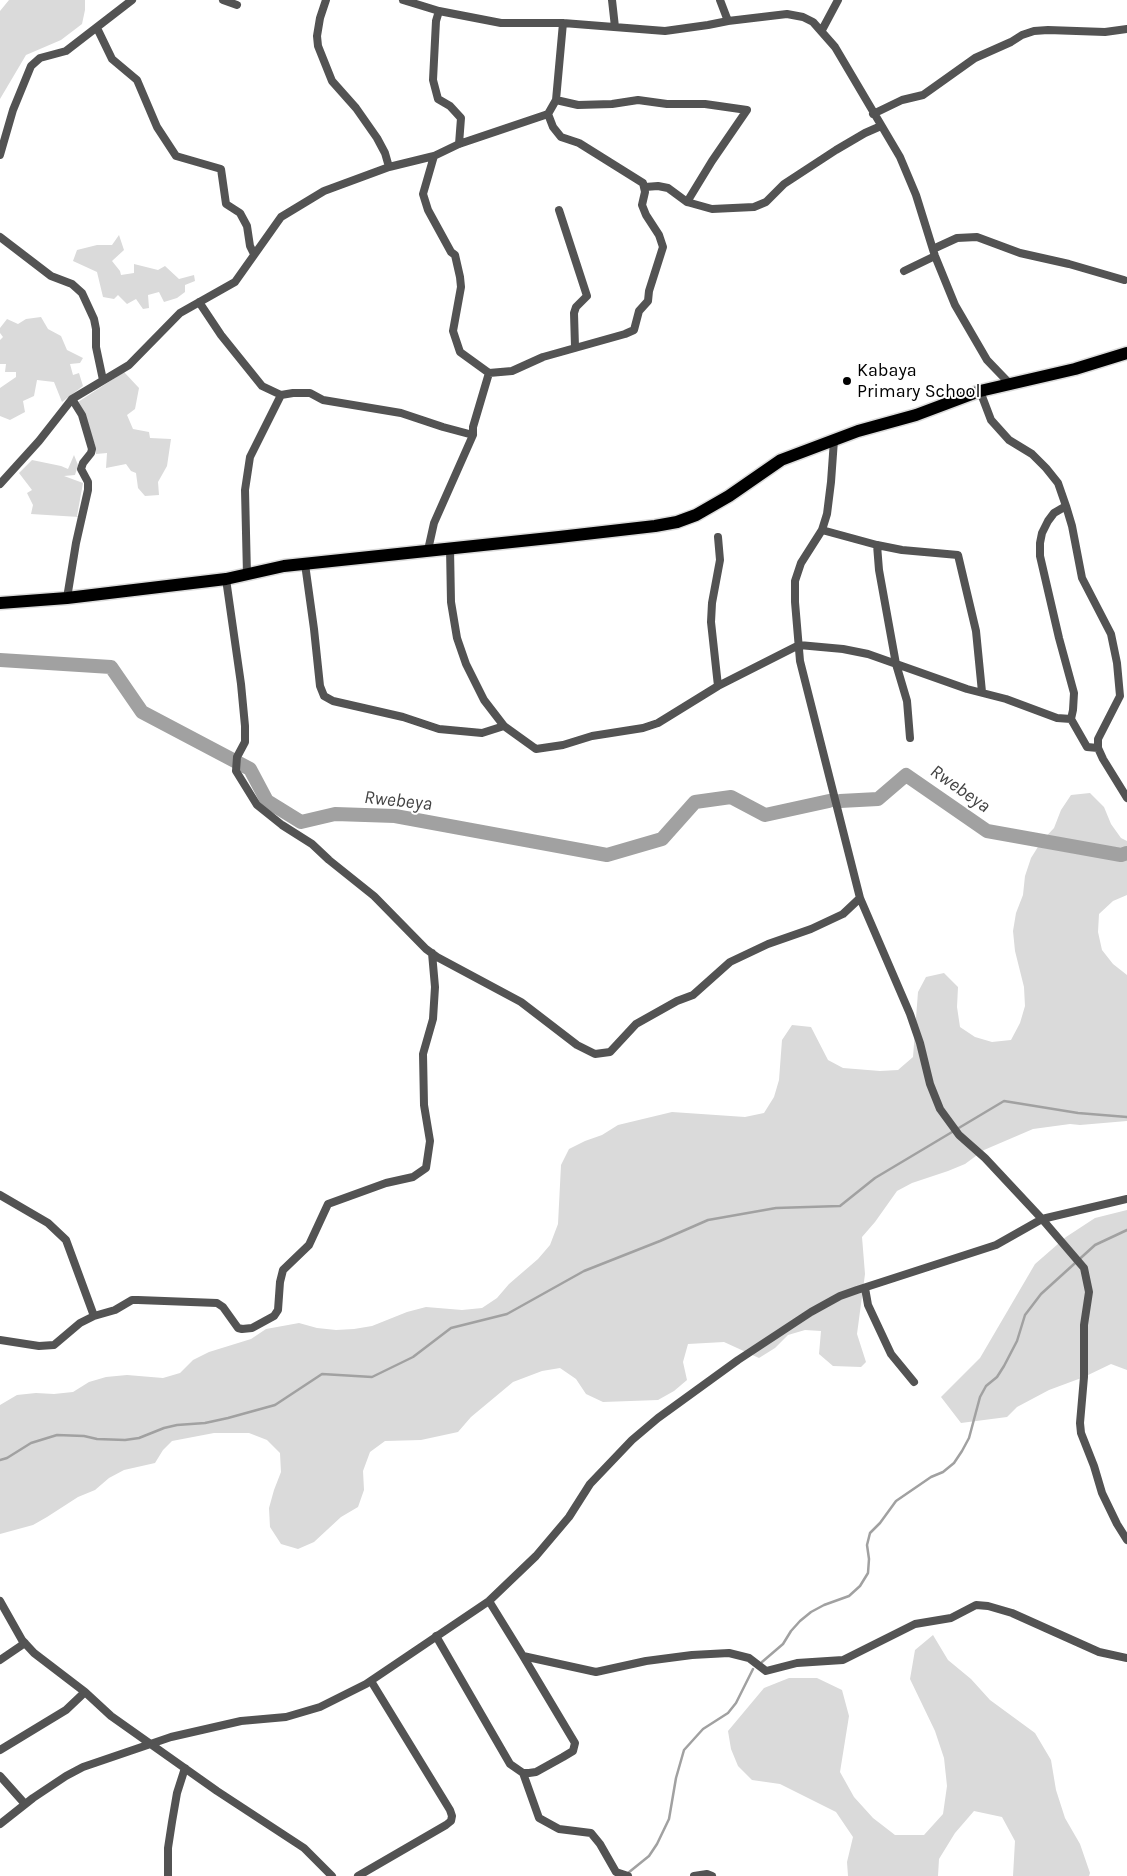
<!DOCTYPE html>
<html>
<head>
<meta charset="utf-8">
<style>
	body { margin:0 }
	canvas { display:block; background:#fff }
</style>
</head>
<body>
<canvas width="1127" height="1876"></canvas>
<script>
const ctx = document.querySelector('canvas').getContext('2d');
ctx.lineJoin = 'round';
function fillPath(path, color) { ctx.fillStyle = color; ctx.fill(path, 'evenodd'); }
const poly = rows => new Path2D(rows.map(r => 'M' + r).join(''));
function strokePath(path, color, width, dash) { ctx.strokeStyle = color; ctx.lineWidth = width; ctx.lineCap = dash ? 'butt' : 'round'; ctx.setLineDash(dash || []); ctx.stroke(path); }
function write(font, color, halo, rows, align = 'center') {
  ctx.font = font + ' Karla,sans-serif'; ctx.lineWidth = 4; ctx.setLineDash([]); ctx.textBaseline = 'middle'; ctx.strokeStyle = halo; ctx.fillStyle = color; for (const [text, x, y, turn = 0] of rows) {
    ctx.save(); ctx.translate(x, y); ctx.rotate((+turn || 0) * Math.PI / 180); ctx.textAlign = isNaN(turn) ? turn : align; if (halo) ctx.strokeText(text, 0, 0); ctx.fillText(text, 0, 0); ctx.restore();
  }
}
const green = poly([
	[9,0,85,0,85,10,82,24,61,40,26,55,0,99,0,11],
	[119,235,124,250,112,261,120,271,121,275,134,273,134,264,158,270,165,266,179,279,194,275,195,281,185,285,185,292,177,298,164,302,159,292,148,295,149,308,143,309,136,299,127,304,118,295,114,299,103,297,97,272,73,261,77,250,97,245,112,245],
	[41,317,48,329,61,336,67,350,83,358,80,363,70,364,73,375,79,373,83,386,62,402,54,382,37,380,34,396,23,401,25,412,10,420,0,416,0,388,16,377,16,372,5,372,6,364,0,364,0,340,3,337,0,333,0,328,7,319,18,324,26,319],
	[124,372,139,388,135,409,127,415,133,429,149,432,150,438,171,439,167,466,158,482,159,495,145,496,138,488,136,473,131,471,126,464,106,468,107,453,96,454,95,445,78,402],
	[74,455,78,465,75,475,64,476,83,483,77,516,79,517,31,514,33,505,27,493,32,490,19,473,32,460,61,466,68,469],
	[1090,793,1104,807,1111,824,1121,838,1127,841,1127,895,1113,901,1099,914,1098,932,1102,950,1113,964,1127,975,1127,1121,1080,1125,1070,1124,1033,1129,984,1150,965,1164,948,1171,912,1183,897,1191,875,1222,862,1237,865,1274,857,1334,866,1362,861,1367,833,1366,819,1354,821,1331,805,1330,788,1335,775,1348,759,1358,724,1342,688,1344,683,1362,687,1380,674,1391,658,1400,603,1402,586,1394,576,1379,560,1368,542,1371,513,1382,471,1417,458,1432,421,1440,385,1441,370,1452,363,1471,364,1490,358,1507,341,1517,314,1542,298,1549,281,1544,270,1527,269,1508,274,1490,281,1472,280,1453,267,1440,249,1433,214,1433,172,1441,163,1450,155,1463,124,1470,109,1478,95,1490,78,1497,47,1517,33,1525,0,1534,0,1405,17,1395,36,1393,54,1394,73,1392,89,1382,106,1377,127,1375,163,1378,180,1373,193,1360,209,1352,251,1339,266,1329,299,1323,317,1328,336,1330,354,1329,372,1326,407,1312,426,1307,462,1310,482,1308,497,1298,509,1284,538,1259,550,1245,558,1224,561,1165,569,1149,585,1141,602,1135,618,1125,672,1112,745,1117,764,1113,774,1097,779,1080,782,1040,792,1025,811,1027,828,1060,843,1068,880,1071,898,1070,913,1057,918,992,926,977,944,973,958,987,957,1007,960,1027,975,1037,992,1042,1011,1040,1020,1023,1025,1006,1024,987,1015,951,1013,931,1016,913,1023,895,1025,876,1031,858,1041,842,1054,828,1061,810,1071,795],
	[1127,1210,1127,1370,1111,1364,1084,1377,1049,1390,1017,1407,1007,1417,961,1423,941,1397,980,1358,1035,1264,1066,1237,1095,1218],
	[933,1635,948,1660,971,1679,990,1700,1035,1733,1051,1760,1056,1790,1065,1818,1080,1844,1090,1873,1089,1876,1013,1876,1015,1841,1002,1817,974,1811,955,1833,939,1859,938,1876,848,1876,847,1862,853,1837,836,1812,780,1784,752,1780,738,1766,731,1749,728,1731,764,1688,789,1678,817,1678,842,1690,849,1716,840,1772,854,1797,873,1818,895,1835,924,1835,943,1814,947,1786,944,1758,935,1731,910,1679,915,1650]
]);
const stream = poly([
	[0,1460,7,1458,31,1443,57,1435,84,1436,97,1439,125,1440,139,1438,164,1428,177,1425,205,1423,228,1418,275,1405,322,1374,372,1377,413,1357,451,1328,507,1314,584,1271,660,1241,708,1220,776,1208,840,1206,875,1178,1004,1101,1078,1113,1127,1117],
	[762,1662,783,1644,791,1631,800,1621,811,1612,824,1605,849,1596,860,1586,868,1573,869,1559,867,1545,870,1533,880,1523,896,1501,931,1477,943,1472,954,1463,962,1451,969,1438,980,1397,986,1386,997,1377,1004,1366,1017,1341,1025,1315,1041,1294,1095,1245,1127,1230],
	[628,1873,649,1856,657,1844,669,1819,676,1778,684,1750,703,1729,728,1713,736,1703,753,1669]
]);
const river = poly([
	[0,660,111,667,142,712,250,769,267,801,301,822,335,814,395,816,607,855,662,839,695,802,731,797,765,815,829,801],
	[840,801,878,799,906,775,987,831,1121,855,1127,853]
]);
const street = poly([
	[223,0,237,5],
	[326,0,320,18,317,36,318,46,332,81,356,108,377,138,385,153,389,167],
	[403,0,439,11,501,23,563,23,665,31,708,25,728,21,787,14,803,17,813,22,835,47,900,157,916,195,935,256,955,305,987,360,1011,385],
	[612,0,615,27],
	[720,0,728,21],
	[439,11,436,21,433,80,438,99,450,106,461,118,459,144],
	[97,28,112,59,137,80,157,127,176,156,221,169,226,204,240,213,247,226,250,246,254,254],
	[822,30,838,0],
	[556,100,578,105,612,104,638,100,667,104,705,104,747,110,712,161,687,202],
	[873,114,902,100,923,95,975,58,1011,42,1022,35,1034,31,1048,30,1105,32,1127,29],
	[0,155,13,110,31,66,40,58,66,51,132,0],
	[645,187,658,186,668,188,687,202,712,209,754,207,766,202,784,184,836,150,865,133,881,126],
	[559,210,587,296,576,307,574,313,575,347],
	[0,237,51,276,72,284,82,293,94,319,96,329,96,347,103,380],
	[933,249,957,238,977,237,1020,253,1069,264,1124,280],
	[904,271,935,256],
	[199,302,221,335,262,386,281,395,293,393,310,393,323,400,401,413,443,427,473,435],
	[489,373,512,371,543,357,625,334,634,330,639,311,648,301,649,291,663,247,659,235,646,215,642,205,645,192,643,183,579,143,561,137,553,127,548,114],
	[980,391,991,420,1009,440,1032,454,1046,468,1058,483,1066,506,1072,526,1082,578,1111,634,1117,663,1120,696,1098,739,1098,748,1103,759,1127,798],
	[834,440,831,482,827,514,822,530,801,563,795,581,795,602,800,661,860,898,910,1014,920,1043,930,1084,940,1109,959,1135,985,1158,1042,1219,1084,1268,1089,1292,1084,1325,1084,1377,1080,1423,1081,1433,1094,1466,1102,1493,1117,1524,1127,1540],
	[0,484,39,441,72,399,129,365,180,313,235,282,281,217,324,191,389,167,434,156],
	[1066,506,1054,513,1048,521,1042,533,1040,543,1040,556,1059,638,1074,693,1073,710,1071,719],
	[822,530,877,545,902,550,958,555,976,631,982,692],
	[718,537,720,560,712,603,711,622,718,686],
	[877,545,879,570,896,664,907,701,910,738],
	[450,548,451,602,457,638,466,664,484,700,504,726],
	[428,550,434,523,473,435,473,427,489,373,460,352,453,331,461,287,460,277,455,255,451,252,428,210,423,194,434,156,459,144,548,114,556,100,563,23],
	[305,564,314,629,320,686,324,696,333,701,403,717,439,729,482,733,504,726,536,749,563,745,592,736,643,728,658,723,718,686,799,645,843,649,868,654,967,689,1006,699,1057,718,1071,719,1087,747,1098,748],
	[247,575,245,490,250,457,281,395],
	[226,579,241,684,245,726,245,742,237,757,236,771,257,805,282,825,312,844,329,860,374,896,426,949,437,957,521,1002,577,1045,595,1054,610,1052,636,1024,677,1001,693,995,730,962,768,944,811,929,843,914,860,898],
	[67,598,76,543,88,490,88,482,81,469,83,463,91,453,92,449,82,415,72,399],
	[0,1195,48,1223,66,1240,94,1316],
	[865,1288,868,1305,891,1354,914,1382],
	[0,1340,39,1346,54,1345,80,1323,94,1316,115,1310,132,1300,138,1300,217,1303,223,1307,238,1328,242,1329,252,1328,274,1316,278,1310,280,1282,283,1270,309,1245,328,1204,386,1183,413,1177,426,1168,430,1141,424,1105,423,1054,433,1019,435,987,432,953],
	[0,1601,22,1640,34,1653,85,1692,111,1716,217,1791,304,1848,332,1876],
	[489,1601,523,1656,596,1672,646,1661,692,1655,729,1653,749,1658,766,1671,797,1663,843,1660,915,1624,951,1618,976,1605,988,1606,1012,1613,1099,1652,1127,1658],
	[436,1636,510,1764,523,1773,529,1773,536,1772,563,1757,573,1751,575,1743,523,1656],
	[0,1660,25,1643],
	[0,1750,66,1710,85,1692],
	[523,1773,539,1818,559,1829,591,1833,600,1844,616,1872,628,1876],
	[0,1776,25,1804],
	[0,1824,33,1798,66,1776,83,1767,171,1737,241,1721,286,1717,320,1707,366,1684,489,1601,536,1556,569,1517,590,1484,632,1440,658,1418,738,1360,811,1312,840,1296,857,1290,996,1245,1042,1219,1127,1199],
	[168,1876,168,1848,172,1822,177,1793,185,1768],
	[358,1876,446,1825,451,1821,452,1816,450,1810,371,1681],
	[694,1876,707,1874,712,1876]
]);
const primary = poly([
	[0,603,67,598,226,579,284,566,559,537,655,526,677,522,696,515,729,496,781,460,858,431,916,415,980,391,1075,369,1127,353]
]);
const markers = [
	[847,381,5,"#000"]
];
const poiNames = [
	["Kabaya",857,371],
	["Primary School",857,392]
];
const waterNames = [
	["Rwebeya",960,789,35],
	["Rwebeya",398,801,6]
];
fillPath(green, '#dadada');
strokePath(stream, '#a1a1a1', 2.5);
strokePath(river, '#a1a1a1', 14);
strokePath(primary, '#dbdbdb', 15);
strokePath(street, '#535353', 8);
strokePath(primary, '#000', 12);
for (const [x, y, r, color] of markers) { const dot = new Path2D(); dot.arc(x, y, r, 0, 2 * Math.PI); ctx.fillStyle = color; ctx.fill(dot); strokePath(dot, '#fff', 2); }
write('18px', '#000', '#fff', poiNames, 'left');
write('italic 19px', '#424242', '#fff', waterNames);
</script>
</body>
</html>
